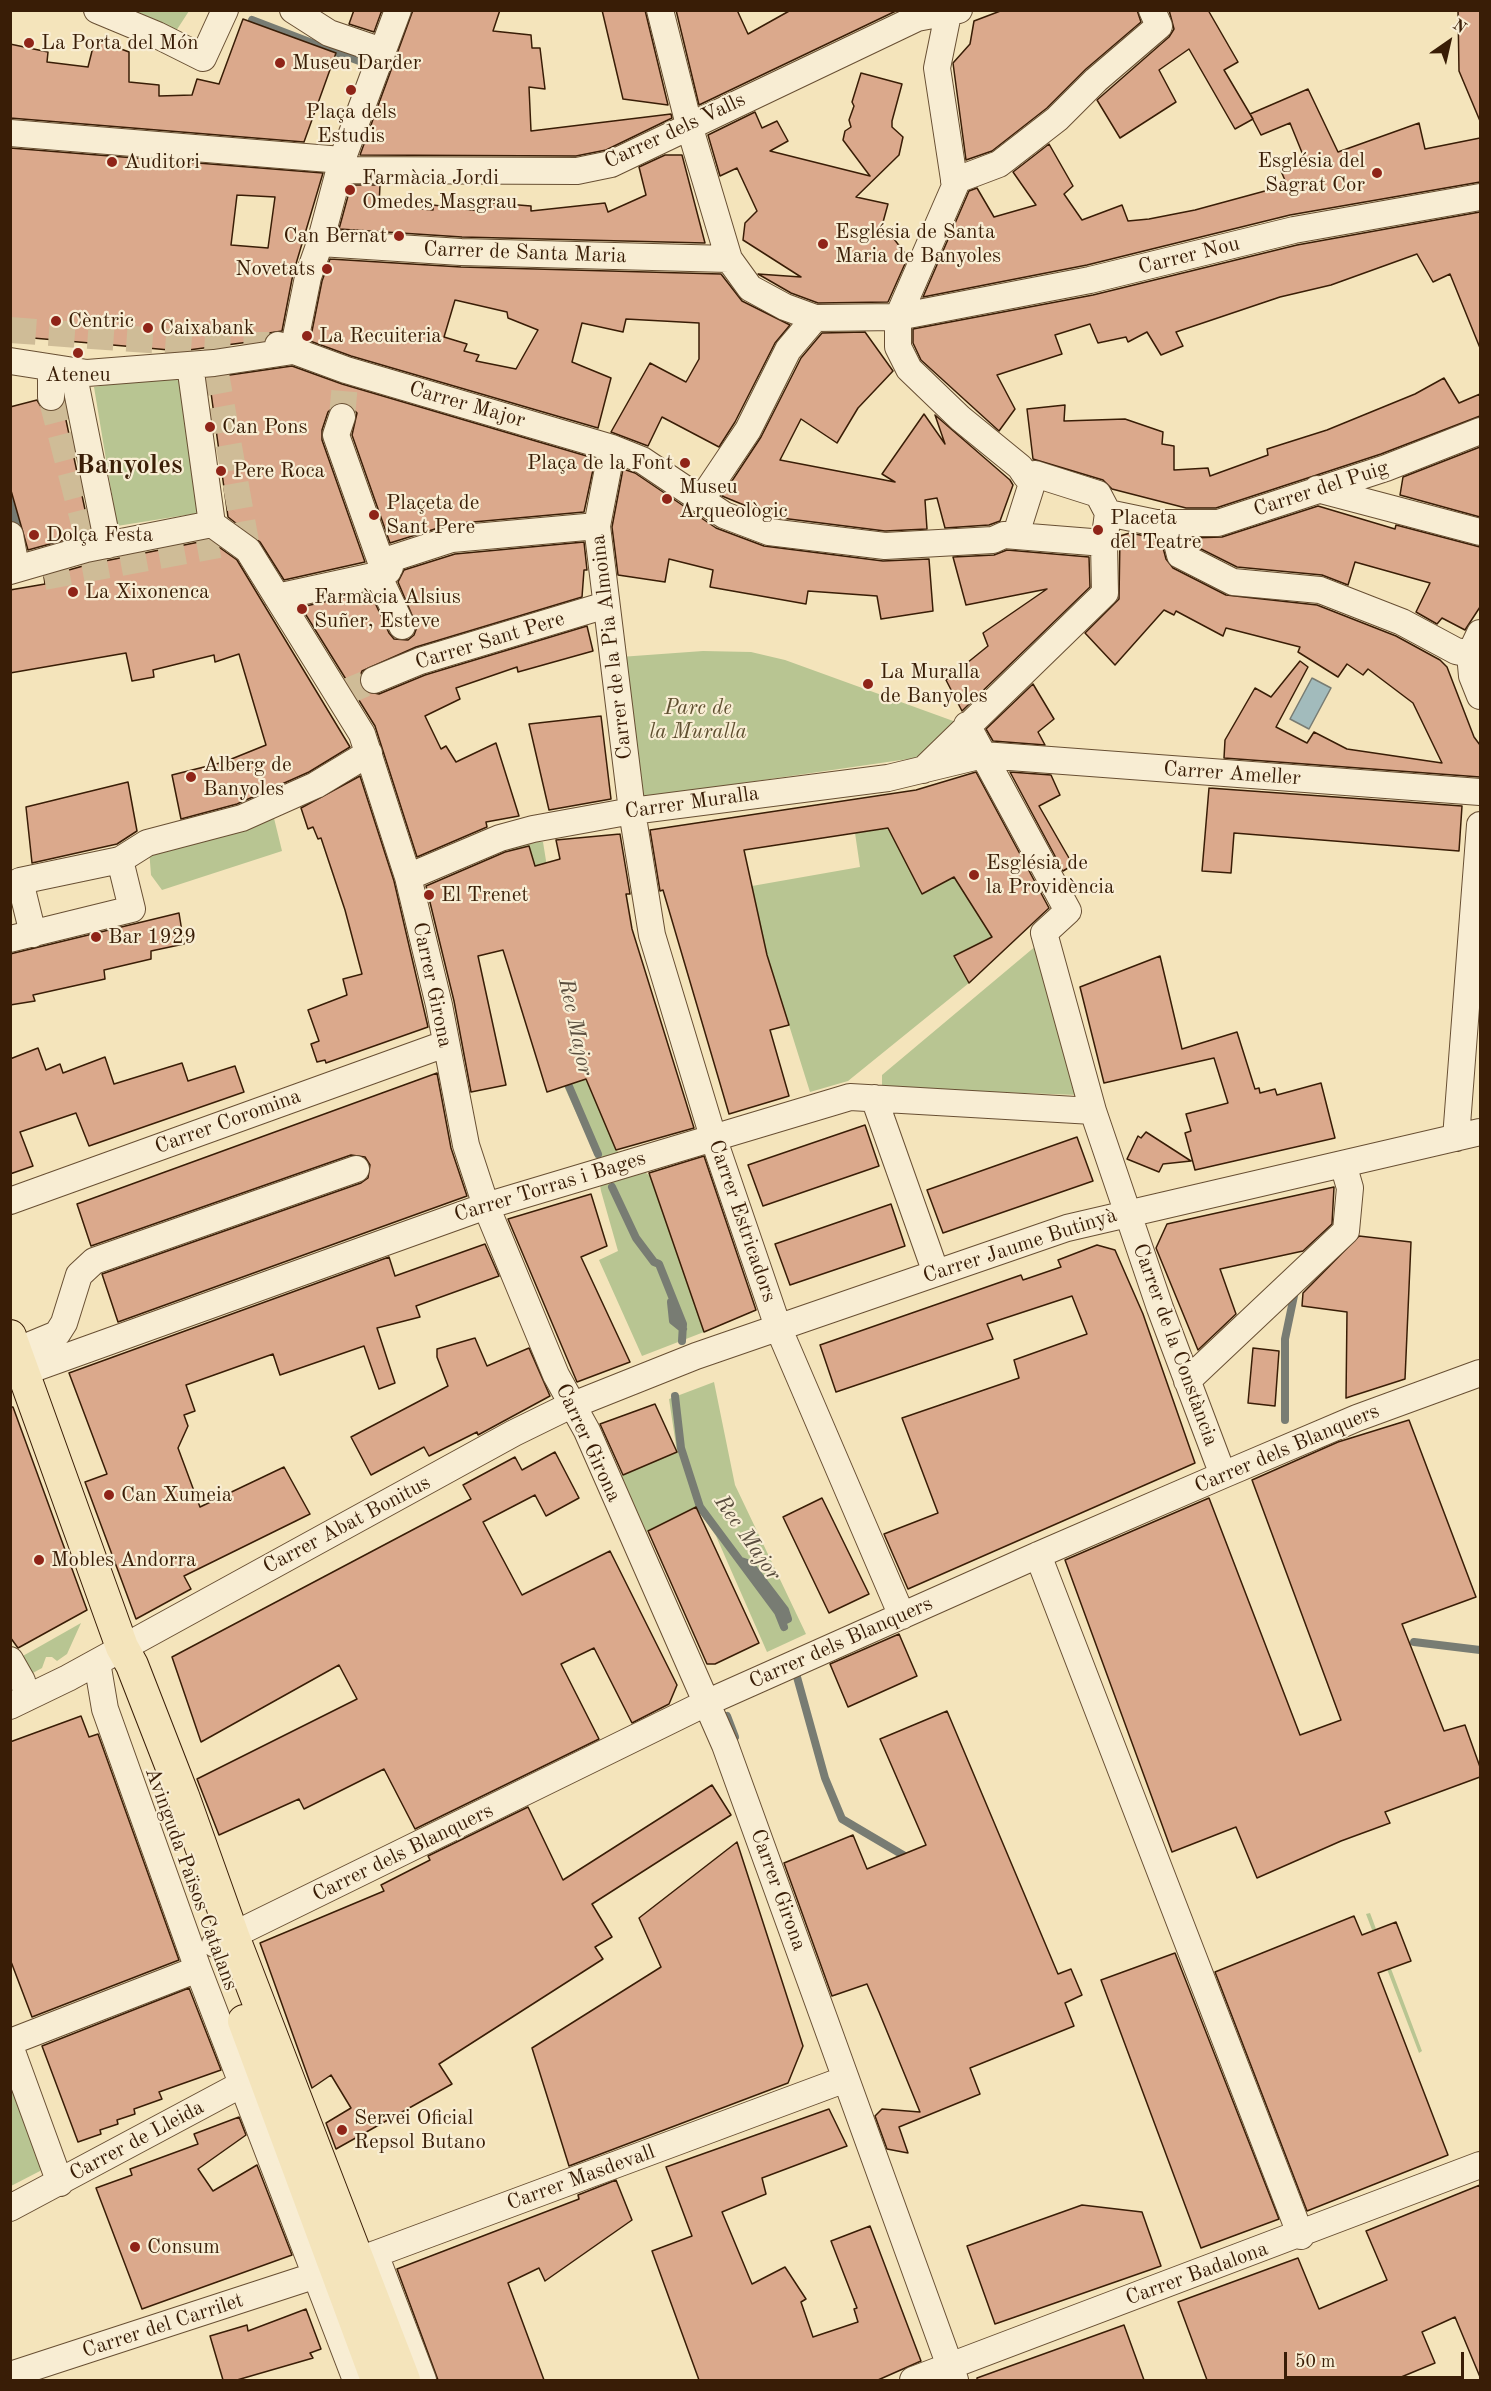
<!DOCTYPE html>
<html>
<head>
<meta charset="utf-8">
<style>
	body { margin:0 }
	#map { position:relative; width:1491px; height:2391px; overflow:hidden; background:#f4e4bb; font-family:"Old Standard TT",serif }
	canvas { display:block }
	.frame { position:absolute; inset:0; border:12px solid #391d06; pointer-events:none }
	.north { position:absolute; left:1419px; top:12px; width:60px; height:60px; -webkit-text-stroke:4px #f8edd3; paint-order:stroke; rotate:34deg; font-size:16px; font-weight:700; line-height:24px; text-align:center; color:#391d06 }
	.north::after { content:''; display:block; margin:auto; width:21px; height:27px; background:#391d06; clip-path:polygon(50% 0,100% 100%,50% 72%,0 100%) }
	.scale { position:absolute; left:1284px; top:2352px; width:180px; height:27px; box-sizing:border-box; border:3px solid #391d06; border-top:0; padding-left:8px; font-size:18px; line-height:21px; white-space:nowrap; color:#391d06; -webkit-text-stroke:4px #f8edd3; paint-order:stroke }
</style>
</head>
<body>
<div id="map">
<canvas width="1491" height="2391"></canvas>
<div class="frame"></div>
<div class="north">N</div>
<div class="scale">50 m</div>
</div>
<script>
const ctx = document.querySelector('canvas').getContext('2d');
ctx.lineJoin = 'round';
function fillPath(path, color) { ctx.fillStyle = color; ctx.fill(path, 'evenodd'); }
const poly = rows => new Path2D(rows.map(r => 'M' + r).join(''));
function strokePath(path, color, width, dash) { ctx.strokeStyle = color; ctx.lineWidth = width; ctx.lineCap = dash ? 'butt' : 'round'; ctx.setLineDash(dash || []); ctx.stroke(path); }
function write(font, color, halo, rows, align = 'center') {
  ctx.font = font + ' "Old Standard TT",serif'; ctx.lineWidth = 4.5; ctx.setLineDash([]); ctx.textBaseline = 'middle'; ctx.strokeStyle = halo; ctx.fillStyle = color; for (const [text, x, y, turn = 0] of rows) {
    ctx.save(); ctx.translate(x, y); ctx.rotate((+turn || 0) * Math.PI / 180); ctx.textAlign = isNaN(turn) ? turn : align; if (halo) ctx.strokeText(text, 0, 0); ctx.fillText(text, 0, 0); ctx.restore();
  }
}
const green = poly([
	[128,11,189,11,176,31],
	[183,373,205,512,117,526,94,387],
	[703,651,751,652,785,660,956,722,922,757,639,798,620,657],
	[272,810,282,851,162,890,151,875,149,849],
	[888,828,922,894,954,877,992,937,954,956,969,983,848,1081,810,1092,767,955,752,886,860,867,855,833],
	[528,842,543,842,577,1053,616,1150,650,1176,704,1332,642,1356,599,1260,618,1251,601,1191,595,1154,564,1086,524,884,510,848],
	[1037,945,1078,1095,882,1088,882,1075],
	[714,1382,735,1485,806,1634,767,1652,716,1536,696,1507,646,1532,621,1476,677,1452,669,1399],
	[81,1623,67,1654,57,1661,52,1657,46,1657,42,1668,31,1674,21,1657],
	[1370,1913,1422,2051,1419,2053,1366,1914],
	[10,2085,42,2167,40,2171,11,2186]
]);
const water = poly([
	[1312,678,1331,688,1309,729,1290,719,1312,678]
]);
const stream = poly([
	[252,20,367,64],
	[10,495,19,534],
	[565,1077,598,1154],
	[612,1187,636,1238,654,1262,659,1264,683,1324,682,1341],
	[671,1302,673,1321,683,1329],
	[675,1396,681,1448,700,1507,778,1612,784,1627],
	[1285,1420,1285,1339,1295,1291],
	[741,1561,750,1564,785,1610,788,1619,782,1622],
	[1414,1642,1480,1650],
	[797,1677,825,1778,842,1819,903,1855],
	[727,1716,735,1737]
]);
const building = poly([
	[354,10,382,10,374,32,349,24,354,10],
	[413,10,500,10,493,31,531,35,532,48,540,48,545,89,529,87,531,131,671,114,672,118,606,150,576,156,360,155,413,10],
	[602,10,645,10,668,105,623,99,602,10],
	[676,10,737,10,748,34,791,10,898,10,699,105,676,10],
	[1003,10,1137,10,1141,22,1086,69,1047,108,992,151,966,160,953,63,970,44,974,21,1003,10],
	[1169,10,1208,10,1238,62,1224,70,1253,119,1235,129,1189,49,1159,70,1176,102,1120,138,1097,100,1169,37,1174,29,1169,10],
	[1458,10,1480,10,1480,121,1459,71,1458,10],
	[243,19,336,53,304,142,10,118,10,44,48,52,47,62,88,67,95,39,129,52,129,82,159,85,159,96,192,95,197,79,219,84,243,19],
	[861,73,902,84,892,121,892,127,903,137,899,155,856,197,888,204,880,233,894,239,908,257,888,302,818,303,791,293,758,274,801,277,743,240,745,223,757,211,737,168,720,176,708,135,755,112,762,128,777,121,788,141,770,151,870,176,843,140,845,131,851,127,849,120,854,106,852,102,861,73],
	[1308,89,1338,152,1419,123,1425,149,1480,138,1480,182,1290,215,1087,265,923,297,969,191,977,188,994,217,1036,205,1013,172,1049,144,1073,186,1064,194,1082,220,1122,205,1128,221,1149,219,1195,210,1287,185,1281,171,1305,160,1290,123,1261,135,1250,114,1308,89],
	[10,148,323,173,293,274,282,331,269,333,264,340,181,351,10,336,10,148],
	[237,195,275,197,268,248,231,245,237,195],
	[665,155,682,155,705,243,462,237,339,229,351,185,380,185,379,205,433,210,433,205,480,211,482,202,531,206,531,211,605,203,608,212,646,195,639,167,665,155],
	[1480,212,1480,348,1450,274,1433,282,1417,254,1331,285,1280,297,1176,332,1183,346,1161,355,1147,332,1128,342,1126,337,1098,343,1090,324,1055,335,1062,354,997,375,1015,409,999,431,921,360,913,343,913,329,1093,295,1297,245,1480,212],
	[330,259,461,267,721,274,742,301,790,325,775,343,735,422,719,447,662,417,648,446,611,432,650,363,686,382,699,359,699,323,626,319,623,332,582,323,572,362,611,378,598,428,351,356,310,341,322,281,330,259],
	[455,300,507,312,508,318,538,330,516,369,476,361,479,355,464,351,467,344,444,337,455,300],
	[865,332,893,371,858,408,837,443,801,419,780,460,895,482,882,474,924,414,945,444,935,415,1010,480,1013,485,1000,521,989,525,945,528,937,498,925,500,927,529,885,531,773,517,722,496,761,437,801,358,822,333,865,332],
	[292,366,342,384,590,457,588,465,594,465,584,512,451,524,390,543,352,435,357,413,347,403,338,402,328,412,322,430,322,440,365,562,284,580,260,542,228,517,209,378,292,366],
	[1444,378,1459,403,1480,394,1480,416,1381,454,1216,508,1186,508,1112,489,1103,480,1033,459,1027,409,1065,405,1064,421,1125,419,1163,432,1162,444,1174,446,1174,470,1208,468,1210,476,1268,455,1267,449,1327,430,1415,394,1444,378],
	[37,400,43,410,50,412,63,406,90,533,28,550,10,487,10,407,37,400],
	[1480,447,1480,517,1400,495,1403,477,1480,447],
	[623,469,635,473,716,528,764,546,883,561,929,559,933,611,881,619,877,596,808,591,806,604,710,587,713,570,669,559,665,582,618,575,612,527,623,469],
	[1318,506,1395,529,1396,525,1480,547,1480,607,1465,630,1442,618,1437,624,1416,612,1430,583,1355,562,1348,585,1322,575,1237,567,1193,545,1191,538,1222,537,1318,506],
	[1130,533,1150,537,1162,544,1166,559,1173,568,1226,595,1317,605,1396,636,1440,660,1447,667,1474,737,1480,745,1480,777,1224,758,1225,740,1255,688,1271,697,1300,661,1308,667,1276,727,1307,743,1314,732,1347,749,1442,763,1413,703,1368,669,1363,675,1347,664,1338,677,1298,652,1300,647,1226,628,1223,636,1176,611,1174,615,1164,610,1115,665,1085,633,1119,599,1120,536,1130,533],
	[209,540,237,560,350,747,309,772,237,804,181,819,172,775,224,762,266,745,239,654,215,662,214,655,153,670,154,677,132,681,126,653,10,673,10,590,45,584,44,577,90,564,209,540],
	[584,542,587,570,584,570,582,597,416,647,362,671,359,679,364,691,379,694,425,675,587,626,593,651,518,672,517,667,456,688,460,699,425,716,441,749,446,746,456,762,496,743,519,816,486,822,487,827,417,857,375,726,301,607,370,592,389,633,394,639,408,640,414,635,417,627,398,582,404,570,455,554,584,542],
	[1007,550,1089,557,1090,587,962,711,946,680,988,646,983,633,1047,589,966,605,953,557,994,555,1007,550],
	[1033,684,1054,719,1038,732,1045,745,993,741,986,729,1033,684],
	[601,716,611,799,549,810,529,724,601,716],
	[976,772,1049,908,969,983,954,956,992,937,954,877,922,894,888,828,744,850,767,955,789,1025,770,1030,789,1096,729,1114,663,890,660,891,650,830,916,790,976,772],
	[1010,772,1051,775,1060,795,1039,806,1073,865,1063,871,1010,772],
	[360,776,394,881,428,1027,326,1063,325,1060,317,1062,311,1044,319,1041,308,1010,347,995,343,979,362,974,345,910,321,838,318,839,313,827,308,829,301,808,360,776],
	[128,782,137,831,117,844,32,863,26,807,128,782],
	[1209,788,1462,806,1459,851,1234,833,1231,873,1202,871,1209,788],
	[620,834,630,894,626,894,632,929,694,1128,616,1150,586,1079,547,1092,503,950,478,956,506,1085,471,1092,454,1001,426,886,505,852,529,846,535,866,560,859,556,840,620,834],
	[179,913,184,944,151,951,151,959,104,970,105,979,33,995,35,1001,10,1005,10,954,179,913],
	[1160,956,1182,1049,1237,1032,1255,1089,1259,1088,1260,1093,1275,1089,1277,1095,1321,1083,1335,1138,1195,1170,1185,1133,1191,1131,1186,1114,1228,1103,1214,1058,1104,1083,1080,987,1160,956],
	[38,1048,46,1070,60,1064,63,1073,105,1057,114,1084,182,1063,188,1081,235,1066,244,1092,89,1146,76,1113,20,1132,33,1166,10,1174,10,1059,38,1048],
	[437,1073,451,1148,467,1196,118,1322,102,1274,361,1183,368,1178,370,1165,365,1157,351,1155,91,1246,77,1204,437,1073],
	[865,1125,879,1166,763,1206,748,1165,865,1125],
	[1146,1132,1191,1161,1163,1164,1159,1172,1127,1159,1138,1136,1141,1138,1146,1132],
	[1077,1137,1093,1181,943,1233,927,1190,1077,1137],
	[704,1156,756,1310,704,1332,649,1173,704,1156],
	[1334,1187,1332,1224,1303,1251,1220,1269,1236,1314,1198,1350,1156,1248,1167,1224,1334,1187],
	[591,1194,607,1246,581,1257,630,1362,577,1382,508,1219,591,1194],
	[891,1204,905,1246,790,1285,775,1244,891,1204],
	[1359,1236,1411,1242,1405,1379,1346,1398,1347,1312,1302,1306,1303,1293,1359,1236],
	[485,1244,499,1276,416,1306,420,1317,377,1328,395,1383,379,1389,364,1346,280,1375,273,1354,186,1385,195,1411,184,1415,188,1426,178,1448,200,1507,284,1467,310,1514,184,1576,191,1589,136,1619,85,1482,107,1474,69,1373,389,1257,395,1276,485,1244],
	[1097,1245,1115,1250,1143,1314,1195,1463,908,1589,884,1534,938,1513,902,1418,1019,1378,1014,1360,1087,1334,1072,1296,987,1324,993,1339,836,1392,820,1345,1021,1275,1023,1280,1061,1267,1058,1260,1097,1245],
	[475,1338,487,1366,529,1348,550,1396,478,1435,477,1432,429,1456,424,1447,371,1475,351,1437,448,1386,437,1357,437,1349,475,1338],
	[1253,1348,1279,1351,1275,1406,1248,1403,1253,1348],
	[655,1404,677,1452,623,1475,600,1424,655,1404],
	[10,1407,13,1407,87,1610,18,1648,10,1637,10,1407],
	[1409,1420,1476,1597,1402,1624,1444,1731,1465,1725,1480,1767,1480,1777,1385,1812,1390,1823,1341,1841,1257,1878,1236,1827,1172,1852,1065,1560,1209,1498,1300,1735,1341,1720,1252,1480,1338,1442,1409,1420],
	[555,1452,579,1498,546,1516,535,1495,483,1522,522,1595,610,1551,677,1685,669,1704,632,1723,594,1648,561,1664,599,1739,415,1829,384,1769,304,1809,299,1799,219,1835,197,1779,357,1699,339,1665,201,1742,172,1657,471,1499,463,1485,515,1457,522,1470,555,1452],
	[822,1498,869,1594,829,1613,783,1517,822,1498],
	[696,1507,759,1643,715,1664,707,1664,648,1531,696,1507],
	[899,1634,917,1676,848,1707,830,1664,899,1634],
	[947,1711,1058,1974,1071,1969,1082,1995,1065,2003,1074,2026,970,2068,980,2094,899,2127,908,2153,887,2149,875,2116,882,2109,920,2112,879,2012,867,1984,832,1996,784,1863,853,1835,867,1869,926,1845,880,1739,947,1711],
	[81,1716,89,1737,98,1734,179,1960,32,2017,10,1959,10,1742,81,1716],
	[712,1785,731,1815,592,1904,612,1937,595,1947,603,1959,439,2064,452,2084,336,2149,326,2123,351,2108,331,2075,312,2088,260,1943,384,1891,381,1885,430,1860,428,1856,528,1807,563,1880,712,1785],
	[737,1842,803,2046,788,2083,569,2166,532,2048,661,1967,639,1918,737,1842],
	[1354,1916,1362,1935,1396,1922,1411,1961,1378,1973,1448,2155,1307,2211,1215,1972,1354,1916],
	[1175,1953,1279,2219,1201,2248,1101,1980,1175,1953],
	[189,1988,221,2070,159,2092,162,2099,134,2109,135,2114,117,2120,118,2124,100,2130,101,2134,78,2142,42,2046,189,1988],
	[829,2109,847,2146,762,2178,766,2194,722,2212,752,2284,785,2267,806,2299,801,2302,813,2337,858,2322,854,2309,857,2308,831,2241,870,2226,921,2361,878,2380,699,2380,652,2251,692,2236,666,2167,829,2109],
	[239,2117,246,2135,198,2169,213,2191,257,2165,292,2255,142,2309,96,2188,132,2175,130,2169,198,2144,194,2134,239,2117],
	[616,2180,632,2220,545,2281,539,2268,508,2283,544,2380,438,2380,397,2269,579,2199,578,2195,616,2180],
	[1480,2185,1480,2377,1455,2317,1422,2332,1435,2363,1394,2380,1207,2380,1178,2302,1298,2258,1319,2309,1387,2280,1366,2231,1480,2185],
	[1082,2205,1142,2212,1161,2266,995,2324,967,2246,1082,2205],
	[306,2309,321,2349,310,2353,313,2358,237,2380,223,2380,210,2336,247,2325,248,2331,306,2309],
	[1124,2325,1144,2380,977,2380,977,2378,1124,2325]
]);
const minorTunnel = poly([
	[10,330,216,345,277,345],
	[215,368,246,542],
	[51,397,87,535],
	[342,417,346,372],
	[44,577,219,545],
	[341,694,374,680]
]);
const minor = poly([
	[97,10,157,35,203,58,225,10],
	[293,10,329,33,382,51],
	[660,10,689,125,729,259,750,288,785,307,815,318,898,317,1090,280,1294,230,1480,197],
	[10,133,342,160],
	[339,170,577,171,611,164,917,18,959,10],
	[954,181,999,164,1057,119,1096,80,1159,26,1152,10],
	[320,243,461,252,729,259],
	[278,345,346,370,612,448,642,460,724,515,769,532,885,546,993,540,1004,535,1104,543,1108,513,1098,494,1035,474,1026,476,1020,467,960,418,909,369,898,347,898,317,955,186,937,68,948,14,945,10],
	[293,351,308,277,320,243,342,160,398,10],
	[10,361,87,373,214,363,293,351],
	[190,365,212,524],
	[51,368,51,397],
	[73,371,108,545],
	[342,417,336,435,381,562,390,567],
	[612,448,597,526,632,811,652,935,713,1137,778,1327,902,1616],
	[1317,489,1480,532],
	[701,500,748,430,788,350,815,318],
	[1108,513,1156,523,1175,535,1180,555,1233,582,1320,590,1402,622,1456,651,1470,654],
	[1156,523,1218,523,1386,468,1480,431],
	[212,524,248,550,362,734,408,877,439,1005,466,1145,486,1206,556,1375,587,1431,725,1745,955,2380],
	[1016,534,1035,474],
	[10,535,16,567],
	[381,562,452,539,597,526],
	[10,571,86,549,212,524],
	[378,575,402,626],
	[277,597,378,575,388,571],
	[1480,633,1470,654,1472,676,1480,696],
	[374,680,420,661,606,605],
	[967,725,1068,911,1044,933,1093,1111,1160,1308,1223,1475],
	[923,770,1105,593,1104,543],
	[408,877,500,838,533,829,632,811,888,778,983,755,1480,792],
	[33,934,20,881,120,860,147,843,242,818,316,785,369,753],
	[10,939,132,909,120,860],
	[874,1098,936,1273],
	[1456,1138,1480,825],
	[10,1201,445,1044],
	[16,1351,57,1334,64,1323,79,1275,94,1261,356,1169],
	[24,1372,486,1206,850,1097,1093,1111],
	[1187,1381,1346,1231,1350,1188,1343,1164],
	[1038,1555,1301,2236],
	[10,1660,22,1681],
	[97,1662,105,1709,198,1969,356,2380],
	[10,1706,68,1678,514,1433,563,1409,696,1356,1067,1228,1480,1132],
	[215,1944,706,1703,1038,1555,1223,1475,1357,1418,1480,1373],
	[10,2042,198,1969],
	[10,2046,60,2183],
	[10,2208,259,2075],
	[375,2254,423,2380],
	[10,2375,335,2269,846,2079],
	[913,2380,1480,2165]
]);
const major = poly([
	[10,1336,122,1647,132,1665,183,1796,233,1936,404,2380],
	[244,2021,377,2380]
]);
const markers = [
	[29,43,6,"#8f2418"],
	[280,63,6,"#8f2418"],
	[351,90,6,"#8f2418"],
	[112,162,6,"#8f2418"],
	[1377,173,6,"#8f2418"],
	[350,190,6,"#8f2418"],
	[399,236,6,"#8f2418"],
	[823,244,6,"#8f2418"],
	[327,269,6,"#8f2418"],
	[56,321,6,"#8f2418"],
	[148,328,6,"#8f2418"],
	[307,336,6,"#8f2418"],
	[78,353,6,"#8f2418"],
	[210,427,6,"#8f2418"],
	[685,463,6,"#8f2418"],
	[221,471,6,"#8f2418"],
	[667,499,6,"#8f2418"],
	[374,515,6,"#8f2418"],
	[1098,530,6,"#8f2418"],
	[34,535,6,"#8f2418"],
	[73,592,6,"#8f2418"],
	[302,609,6,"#8f2418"],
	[868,684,6,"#8f2418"],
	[191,777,6,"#8f2418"],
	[974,875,6,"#8f2418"],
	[429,895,6,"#8f2418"],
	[96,937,6,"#8f2418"],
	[109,1495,6,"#8f2418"],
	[39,1560,6,"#8f2418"],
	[342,2130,6,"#8f2418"],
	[135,2247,6,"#8f2418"]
];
const poiNames = [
	["La Porta del Món",41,43],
	["Museu Darder",292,63],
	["Plaça dels",351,112,"center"],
	["Estudis",351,136,"center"],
	["Església del",1365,161,"right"],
	["Sagrat Cor",1365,185,"right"],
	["Auditori",124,162],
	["Farmàcia Jordi",362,178],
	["Omedes Masgrau",362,202],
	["Església de Santa",835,232],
	["Maria de Banyoles",835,256],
	["Can Bernat",387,236,"right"],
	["Novetats",315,269,"right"],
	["Cèntric",68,321],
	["Caixabank",160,328],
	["La Recuiteria",319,336],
	["Ateneu",78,375,"center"],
	["Can Pons",222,427],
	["Plaça de la Font",673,463,"right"],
	["Pere Roca",233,471],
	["Museu",679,487],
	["Arqueològic",679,511],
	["Plaçeta de",386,503],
	["Sant Pere",386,527],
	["Placeta",1110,518],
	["del Teatre",1110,542],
	["Dolça Festa",46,535],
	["La Xixonenca",85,592],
	["Farmàcia Alsius",314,597],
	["Suñer, Esteve",314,621],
	["La Muralla",880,672],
	["de Banyoles",880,696],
	["Alberg de",203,765],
	["Banyoles",203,789],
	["Església de",986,863],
	["la Providència",986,887],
	["El Trenet",441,895],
	["Bar 1929",108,937],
	["Can Xumeia",121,1495],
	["Mobles Andorra",51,1560],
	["Servei Oficial",354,2118],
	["Repsol Butano",354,2142],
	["Consum",147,2247]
];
const streetNames = [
	["Carrer dels Valls",675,131,-25],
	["Carrer de Santa Maria",525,253,2],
	["Carrer Nou",1189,256,-14],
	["Carrer Major",467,405,16],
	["Carrer del Puig",1321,489,-18],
	["Carrer Sant Pere",490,641,-17],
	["Carrer de la Pia Almoina",612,647,-97],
	["Carrer Ameller",1232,774,4],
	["Carrer Muralla",692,803,-8],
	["Carrer Girona",432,985,78],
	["Carrer Coromina",228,1122,-20],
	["Carrer Torras i Bages",550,1187,-17],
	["Carrer Estricadors",742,1221,71],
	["Carrer Jaume Butinyà",1020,1246,-18],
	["Carrer de la Constància",1175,1345,70],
	["Carrer Girona",588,1443,65],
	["Carrer dels Blanquers",1287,1449,-23],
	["Carrer Abat Bonitus",347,1525,-28],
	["Carrer dels Blanquers",841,1643,-24],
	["Carrer dels Blanquers",403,1853,-26],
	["Avinguda Països Catalans",191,1879,70],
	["Carrer Girona",778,1890,70],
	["Carrer de Lleida",137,2141,-28],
	["Carrer Masdevall",581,2178,-20],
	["Carrer Badalona",1197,2274,-20],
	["Carrer del Carrilet",163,2326,-18]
];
const parkNames = [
	["Parc de",698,708],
	["la Muralla",698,732]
];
const waterNames = [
	["Rec Major",575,1027,78],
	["Rec Major",747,1538,55]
];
const districtNames = [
	["Banyoles",129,466]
];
fillPath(green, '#b8c592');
fillPath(water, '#a2bbbc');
strokePath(water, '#787c73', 1.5);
strokePath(stream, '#787c73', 8);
fillPath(building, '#dba98c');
strokePath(building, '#391d06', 1.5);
strokePath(minorTunnel, '#cfbc97', 26, [26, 13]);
strokePath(minor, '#684f33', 28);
strokePath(major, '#391d06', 34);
strokePath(minor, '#f8edd3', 26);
strokePath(major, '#f4e4bb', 32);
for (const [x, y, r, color] of markers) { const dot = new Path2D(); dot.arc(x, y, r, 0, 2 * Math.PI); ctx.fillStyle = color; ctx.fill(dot); strokePath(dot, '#f8edd3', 2); }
write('21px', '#391d06', '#f8edd3', poiNames, 'left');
write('21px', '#391d06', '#f8edd3', streetNames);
write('italic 21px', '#5f4f30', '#f8edd3', parkNames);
write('italic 22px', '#584c3d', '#f8edd3', waterNames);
write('bold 27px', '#391d06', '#f8edd3', districtNames);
</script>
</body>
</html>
